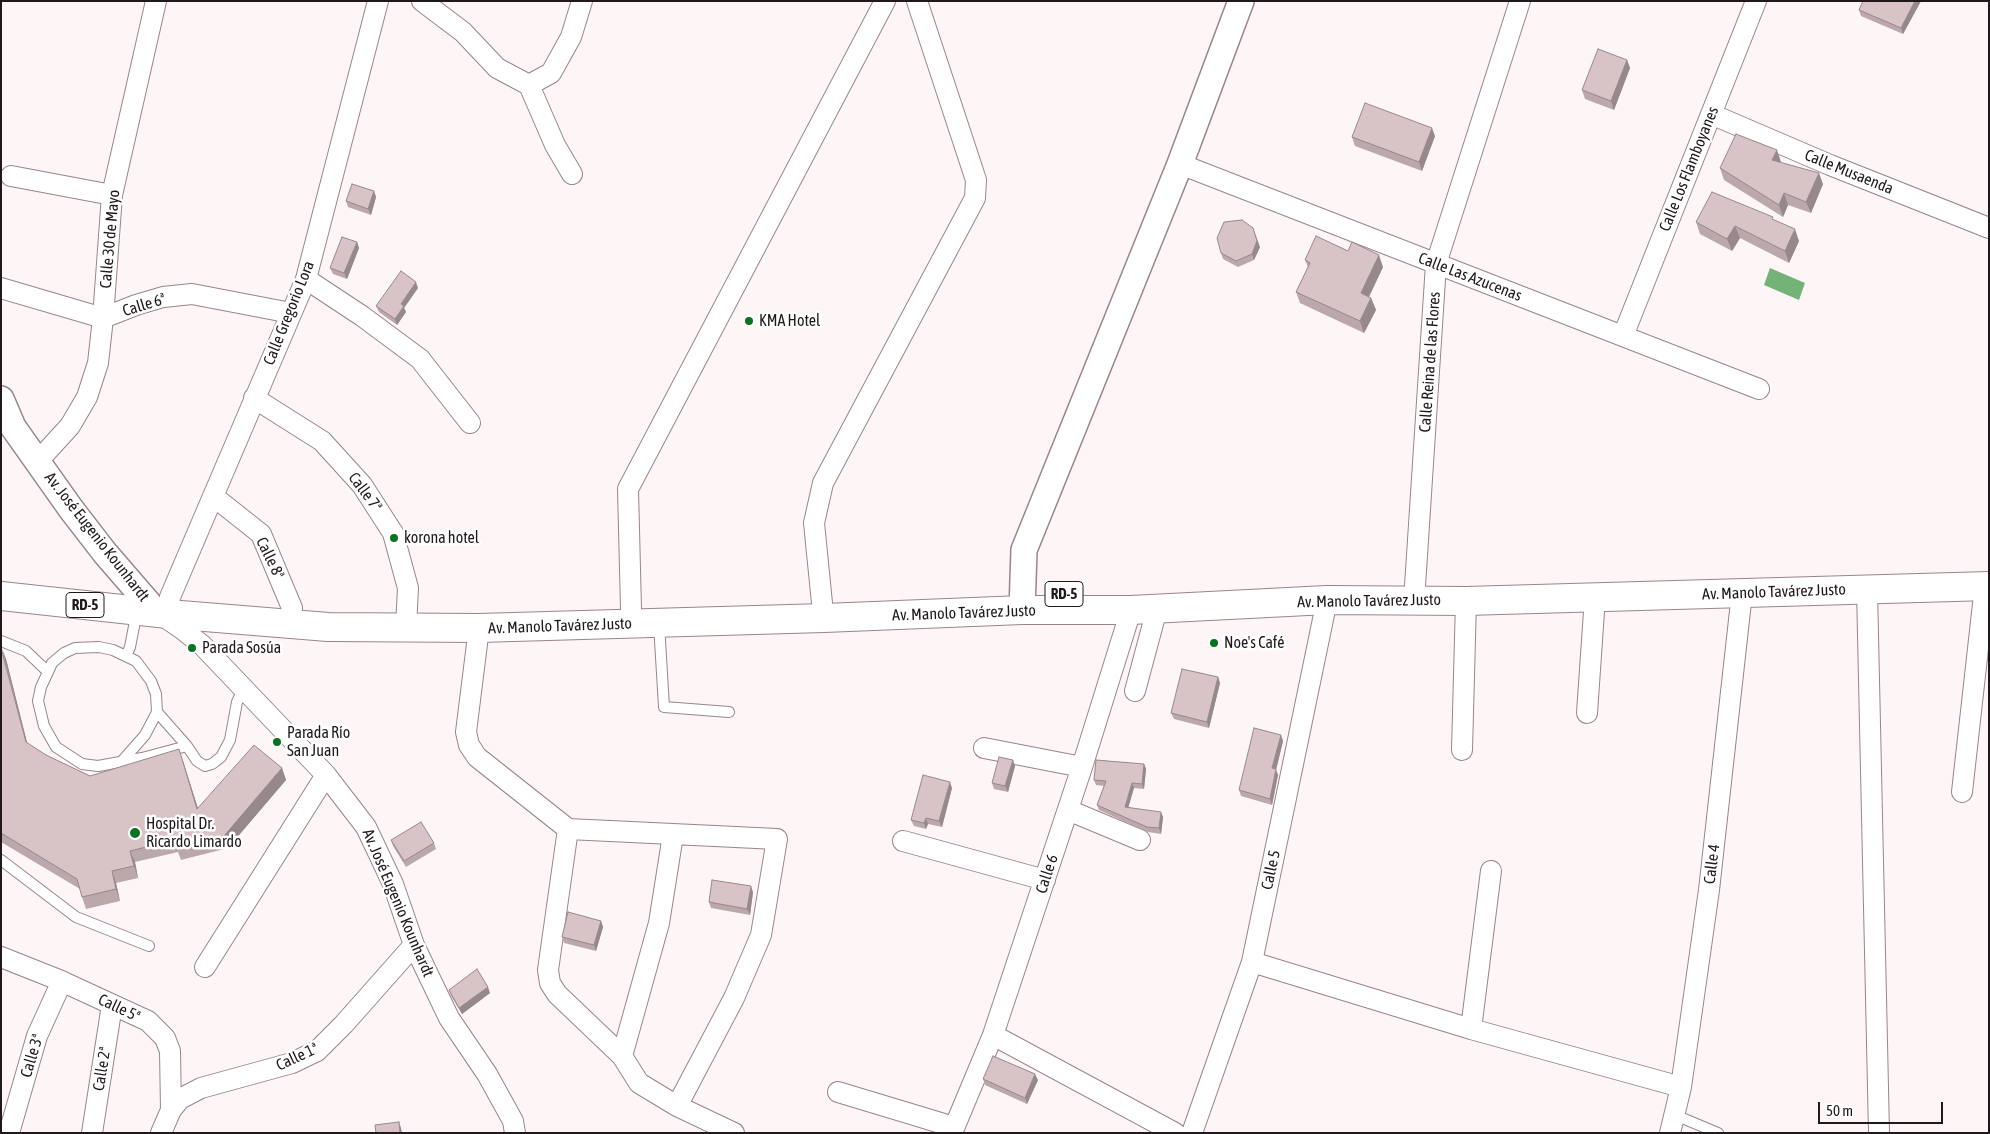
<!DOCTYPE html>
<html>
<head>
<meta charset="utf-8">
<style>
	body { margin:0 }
	#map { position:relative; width:1990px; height:1134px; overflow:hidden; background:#fef5f7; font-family:"Asap Condensed",sans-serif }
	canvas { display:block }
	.frame { position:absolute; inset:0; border:2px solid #20181a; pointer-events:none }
	.scale { position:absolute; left:1818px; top:1102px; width:125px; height:22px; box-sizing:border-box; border:2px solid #20181a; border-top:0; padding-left:6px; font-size:15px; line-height:18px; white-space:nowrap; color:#20181a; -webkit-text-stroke:4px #fff; paint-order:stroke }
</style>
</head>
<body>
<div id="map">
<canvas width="1990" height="1134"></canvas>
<div class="frame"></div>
<div class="scale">50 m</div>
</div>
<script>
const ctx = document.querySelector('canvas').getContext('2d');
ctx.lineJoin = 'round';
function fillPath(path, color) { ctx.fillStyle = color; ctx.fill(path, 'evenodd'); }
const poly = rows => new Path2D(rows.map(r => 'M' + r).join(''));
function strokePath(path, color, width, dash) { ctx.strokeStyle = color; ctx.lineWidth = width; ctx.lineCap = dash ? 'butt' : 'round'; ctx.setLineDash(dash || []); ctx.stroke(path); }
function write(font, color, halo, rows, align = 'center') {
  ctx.font = font + ' "Asap Condensed",sans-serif'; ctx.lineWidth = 5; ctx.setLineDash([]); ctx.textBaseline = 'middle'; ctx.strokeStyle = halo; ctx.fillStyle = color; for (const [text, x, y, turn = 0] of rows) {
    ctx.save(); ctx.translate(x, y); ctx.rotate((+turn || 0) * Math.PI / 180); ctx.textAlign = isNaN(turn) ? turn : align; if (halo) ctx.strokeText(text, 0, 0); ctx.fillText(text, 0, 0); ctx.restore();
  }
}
const water = poly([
	[1770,268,1805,283,1799,300,1764,285]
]);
const service = poly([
	[659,624,664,707,729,712],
	[1,641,26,651,48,672],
	[126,656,130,647,137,611],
	[157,712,187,746,197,761,205,766,212,764,221,757,230,740,237,702,243,690],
	[123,760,145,735,157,712,156,694,151,681,136,661,113,650,99,647,75,648,64,653,52,663,48,672,41,687,38,701,44,726,56,747,82,764,98,766,142,758,187,746],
	[1,860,76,917,149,946],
	[1675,1115,1718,1133]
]);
const minor = poly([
	[422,1,463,32,497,68,529,85,551,73,571,37,582,1],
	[529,85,555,145,572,174],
	[1711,114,1830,165,1989,228],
	[1180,164,1759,389],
	[11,176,112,195],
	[306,279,362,316,420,359,470,423],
	[1,288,103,318,136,305,163,297,192,294,291,313],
	[1623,336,1756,1],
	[254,398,322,441,362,485,393,533,408,588,406,627],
	[38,461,70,426,87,397,98,363,103,318,112,195,156,1],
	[213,496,261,534,292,608],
	[1415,586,1436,264,1520,1],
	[1867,589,1879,1133],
	[822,603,814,523,823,483,975,198,976,180,917,1],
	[631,609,628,489,885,1],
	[160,614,182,629,202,645,326,775,366,827,393,884,414,945,449,1018,487,1074,513,1121,515,1133],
	[168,614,170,597,306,279,378,1],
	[479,628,466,732,469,745,477,757,568,829,777,839,761,935,734,998,677,1106],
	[1135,691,1157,609],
	[1587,713,1595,597],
	[984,748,1082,767],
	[1462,750,1466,601],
	[1962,792,1985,586],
	[1068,810,1140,840],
	[568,829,548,970,550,983,557,994,622,1056,639,1083,677,1106,734,1133],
	[903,841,1045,880],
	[1,957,59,980,148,1021,165,1038,170,1051,171,1110],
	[1252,962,1471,1029,1681,1087],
	[205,967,326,775],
	[1471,1029,1491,871],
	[993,1035,1175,1133],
	[622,1056,659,923,673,835],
	[838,1092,954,1127],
	[9,1133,37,1036,62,981],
	[92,1133,112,1005],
	[161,1133,171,1110,180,1099,201,1088,292,1063,317,1051,344,1024,414,945],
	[952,1133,993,1035,1082,767,1131,610],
	[1192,1133,1252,962,1327,600],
	[1670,1133,1681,1087,1709,890,1742,593]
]);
const tertiary = poly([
	[1,399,13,427,71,509,105,553,156,612],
	[1022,610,1024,550,1180,164,1241,1]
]);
const primary = poly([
	[1,596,168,614,328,627,479,628,824,618,1022,610,1131,610,1327,600,1466,601,1989,586]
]);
const wall = poly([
	[1921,1,1903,34,1861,16,1859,10],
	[1627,60,1630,68,1614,110,1585,99,1582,90],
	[1435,136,1422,171,1355,146,1352,137],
	[1781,162,1781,163,1823,184,1811,213,1788,205,1783,217,1724,180,1720,168],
	[374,191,376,197,371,215,348,207,346,201],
	[1774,220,1799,241,1789,263,1740,238,1732,251,1700,234,1696,222],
	[357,242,359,248,347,279,333,274,330,268],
	[1260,247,1254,260,1238,267,1223,259,1221,253],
	[1348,251,1383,267,1369,297,1371,298,1376,310,1364,333,1300,303,1296,292,1308,267,1305,260],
	[418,288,404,308,406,312,397,325,379,312,376,306],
	[1,648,6,659,27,743,46,755,90,776,183,761,198,809,282,768,286,780,228,848,181,860,178,852,135,862,138,878,116,883,120,901,86,909,82,897,80,889,1,842],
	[1218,677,1220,683,1209,728,1174,719,1171,713],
	[1281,735,1283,741,1276,770,1278,775,1272,805,1241,796,1239,790],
	[1013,760,1015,766,1008,792,994,789,992,783],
	[1144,764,1146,769,1144,789,1134,788,1128,807,1163,817,1161,834,1148,832,1099,810,1097,805,1104,786,1096,785,1094,780],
	[952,788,942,827,928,824,926,829,914,826,911,820],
	[391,840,434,843,436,849,406,867,393,846],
	[753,892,750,915,711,908,709,902],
	[601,921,603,927,596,951,564,943,562,937],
	[449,990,490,993,462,1014,451,996],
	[983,1079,1038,1080,1027,1104,985,1085]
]);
const shadedWall = poly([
	[1915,1,1921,1,1903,34,1901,28],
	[1627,60,1630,68,1614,110,1611,101],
	[1432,128,1435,136,1422,171,1419,162],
	[1777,150,1781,162,1776,172,1772,160],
	[1819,173,1823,184,1811,213,1806,202],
	[374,191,376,197,371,215,368,209],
	[1784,193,1788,205,1783,217,1779,205],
	[1735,226,1740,238,1732,251,1727,239],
	[1253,228,1260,247,1254,260,1252,254],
	[1795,229,1799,241,1789,263,1785,251],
	[357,242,359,248,347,279,344,273],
	[1379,255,1383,267,1365,305,1361,293],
	[416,282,418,288,404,308,406,312,397,325,395,319,401,304],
	[1371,298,1376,310,1364,333,1360,321],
	[2,648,6,659,30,754,26,742],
	[1218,677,1220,683,1209,728,1207,722],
	[1281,735,1283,741,1276,770,1278,775,1272,805,1270,799,1272,768],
	[179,749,183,761,202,821,197,809],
	[1013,760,1015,766,1008,792,1005,786],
	[1144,764,1146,769,1144,789,1142,784],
	[282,768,286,780,228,848,224,836],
	[950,782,952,788,942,827,939,821],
	[1132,783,1134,788,1127,812,1125,807],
	[1161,812,1163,817,1161,834,1159,828],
	[926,818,928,824,926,829,924,823],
	[130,851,135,862,138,878,134,866],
	[112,871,116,883,120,901,116,889],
	[751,886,753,892,750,915,747,909],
	[601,921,603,927,596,951,594,945],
	[488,987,490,993,462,1014,459,1008],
	[1035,1074,1038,1080,1027,1104,1025,1098],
	[399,1122,401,1128,402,1133,400,1133]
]);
const building = poly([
	[1863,1,1915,1,1901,28,1859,10,1863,1],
	[1598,49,1627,60,1611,101,1582,90,1598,49],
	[1365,103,1432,128,1419,162,1352,137,1365,103],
	[1736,134,1777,150,1772,160,1819,173,1806,202,1784,193,1779,205,1720,168,1736,134],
	[352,184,374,191,368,209,346,201,352,184],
	[1712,192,1773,217,1772,219,1795,229,1785,251,1735,226,1727,239,1696,222,1712,192],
	[1242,220,1253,228,1257,241,1252,254,1236,261,1221,253,1217,238,1224,222,1242,220],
	[1316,236,1348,251,1352,242,1379,255,1361,293,1371,298,1360,321,1296,292,1310,263,1305,260,1316,236],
	[342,237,357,242,344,273,330,268,342,237],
	[401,271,416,282,401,304,404,306,395,319,376,306,401,271],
	[1,648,26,742,46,755,90,776,179,749,197,809,254,745,282,768,224,836,177,848,175,840,130,851,134,866,112,871,116,889,82,897,77,879,1,833,1,648],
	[1182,669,1218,677,1207,722,1171,713,1182,669],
	[1254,728,1281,735,1272,768,1276,769,1270,799,1239,790,1254,728],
	[999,757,1013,760,1005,786,992,783,999,757],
	[1096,760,1144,764,1142,784,1132,783,1125,807,1161,812,1159,828,1147,827,1097,805,1106,781,1094,780,1096,760],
	[923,775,950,782,939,821,926,818,924,823,911,820,923,775],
	[421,822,434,843,404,861,391,840,421,822],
	[712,880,751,886,747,909,709,902,712,880],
	[568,912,601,921,594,945,562,937,568,912],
	[477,969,488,987,459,1008,449,990,477,969],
	[993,1056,1035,1074,1025,1098,983,1079,993,1056],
	[399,1122,400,1133,376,1133,375,1125,399,1122]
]);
const markers = [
	[749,321,5,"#0a7223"],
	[394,538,5,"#0a7223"],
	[1214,643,5,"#0a7223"],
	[192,648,5,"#0a7223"],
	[277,742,5,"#0a7223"],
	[135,833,6,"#0a7223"]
];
const shields = [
	[1064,594,38],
	[85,605,38]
];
const shieldNames = [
	["RD-5",1064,594],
	["RD-5",85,605]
];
const streetNames = [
	["Calle Los Flamboyanes",1689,169,-68],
	["Calle Musaenda",1849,172,22],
	["Calle 30 de Mayo",110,239,-85],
	["Calle Las Azucenas",1470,277,21],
	["Calle 6ª",144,305,-17],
	["Calle Gregorio Lora",289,313,-68],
	["Calle Reina de las Flores",1430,362,-86],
	["Calle 7ª",365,492,53],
	["Av. José Eugenio Kounhardt",97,537,52],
	["Calle 8ª",270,558,64],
	["Av. Manolo Tavárez Justo",1774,592,-2],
	["Av. Manolo Tavárez Justo",1369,601,-1],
	["Av. Manolo Tavárez Justo",964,613,-2],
	["Av. Manolo Tavárez Justo",560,626,-2],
	["Calle 4",1712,864,-83],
	["Calle 5",1271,870,-78],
	["Calle 6",1047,874,-72],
	["Av. José Eugenio Kounhardt",398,903,67],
	["Calle 5ª",119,1008,25],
	["Calle 3ª",32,1056,-73],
	["Calle 1ª",297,1057,-25],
	["Calle 2ª",102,1069,-81]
];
const poiNames = [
	["KMA Hotel",759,321],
	["korona hotel",404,538],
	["Noe's Café",1224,643],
	["Parada Sosúa",202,648],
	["Parada Río",287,733],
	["San Juan",287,751],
	["Hospital Dr.",146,824],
	["Ricardo Limardo",146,842]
];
fillPath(water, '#74b378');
strokePath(service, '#998589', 12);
strokePath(minor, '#998589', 22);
strokePath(tertiary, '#998589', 28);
strokePath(primary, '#998589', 30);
strokePath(service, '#fff', 10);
strokePath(minor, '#fff', 20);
strokePath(tertiary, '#fff', 25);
strokePath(primary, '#fff', 28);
fillPath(wall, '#baa8ab');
fillPath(shadedWall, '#97888b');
fillPath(building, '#d8c3c7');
strokePath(building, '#97888b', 1);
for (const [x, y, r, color] of markers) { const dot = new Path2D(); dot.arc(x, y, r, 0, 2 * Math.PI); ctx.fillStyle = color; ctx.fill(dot); strokePath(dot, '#fff', 2); }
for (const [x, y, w] of shields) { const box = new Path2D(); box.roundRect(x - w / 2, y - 12.5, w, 25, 4); ctx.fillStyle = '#fff'; ctx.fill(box); strokePath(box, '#20181a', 1); }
write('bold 15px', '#20181a', null, shieldNames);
write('16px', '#20181a', '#fff', streetNames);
write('16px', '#20181a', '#fff', poiNames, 'left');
</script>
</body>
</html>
